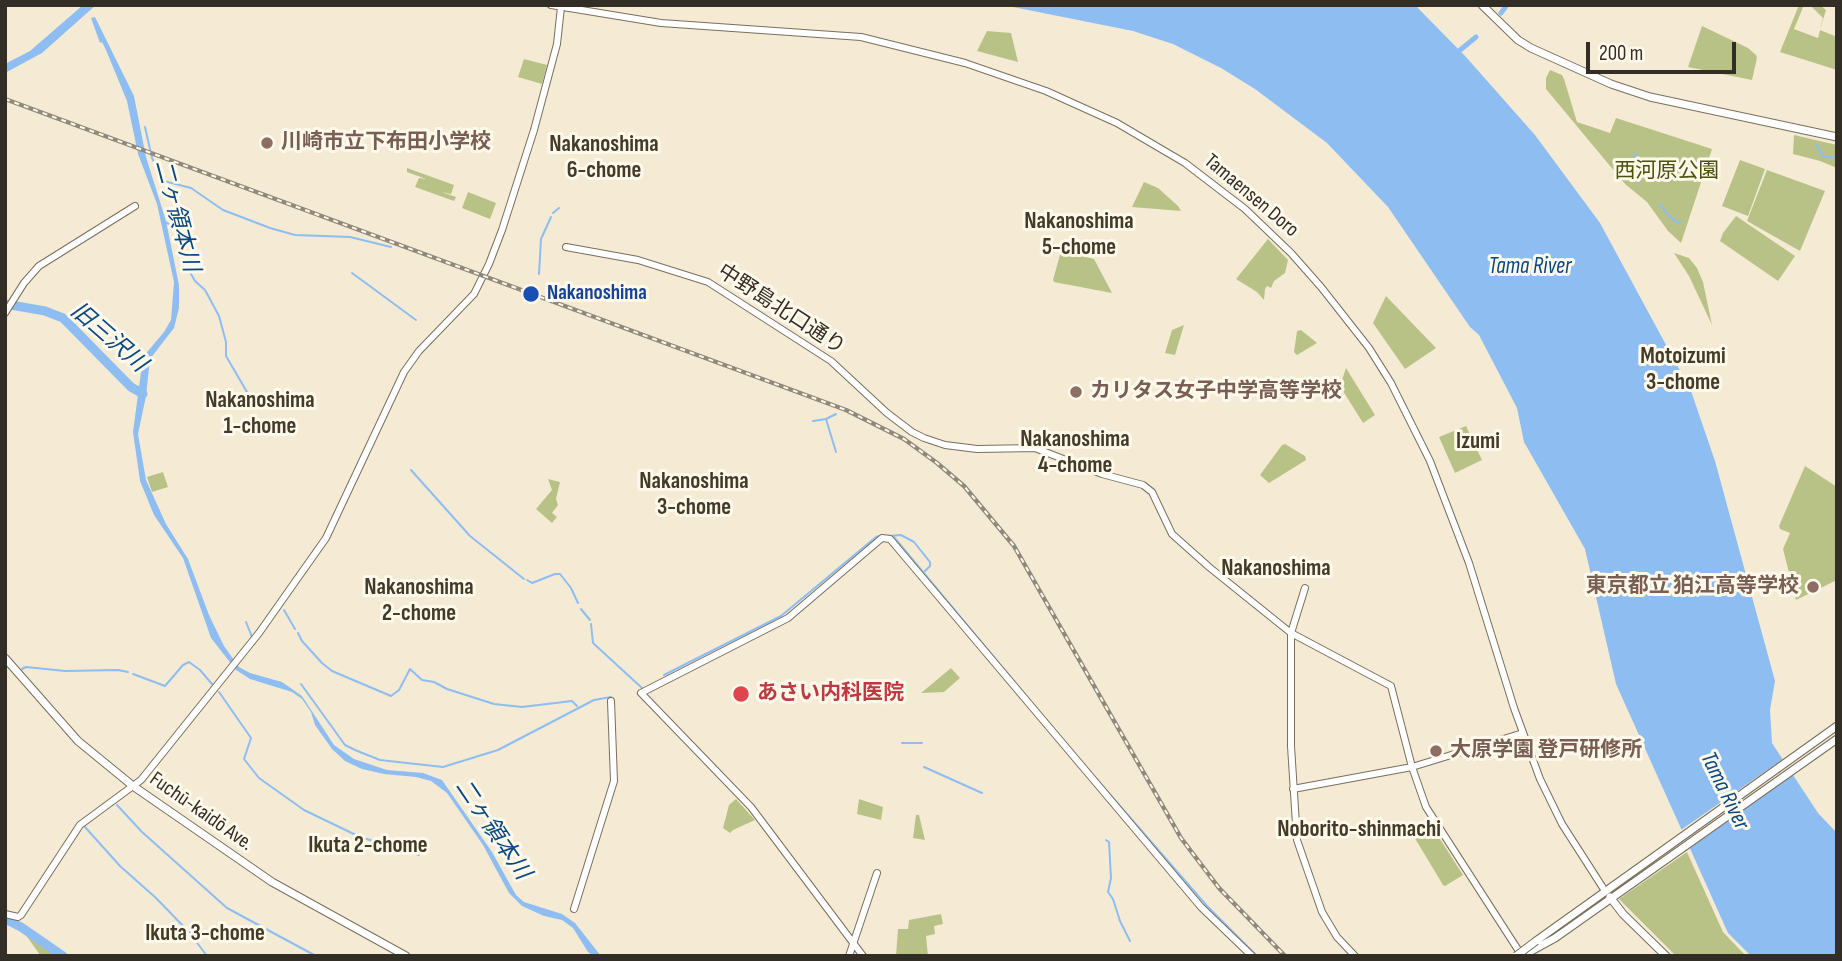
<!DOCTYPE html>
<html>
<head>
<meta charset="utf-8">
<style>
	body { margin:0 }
	#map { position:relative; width:1842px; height:961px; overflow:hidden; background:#f5ebd5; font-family:"Sofia Sans Condensed",sans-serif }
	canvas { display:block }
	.frame { position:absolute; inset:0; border:7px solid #322e26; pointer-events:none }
	.scale { position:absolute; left:1586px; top:42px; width:150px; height:32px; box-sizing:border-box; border:4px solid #322e26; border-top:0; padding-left:9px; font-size:21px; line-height:24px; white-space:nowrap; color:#322e26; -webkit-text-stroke:5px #fff9eb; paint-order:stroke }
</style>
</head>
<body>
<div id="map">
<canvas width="1842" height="961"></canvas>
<div class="frame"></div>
<div class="scale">200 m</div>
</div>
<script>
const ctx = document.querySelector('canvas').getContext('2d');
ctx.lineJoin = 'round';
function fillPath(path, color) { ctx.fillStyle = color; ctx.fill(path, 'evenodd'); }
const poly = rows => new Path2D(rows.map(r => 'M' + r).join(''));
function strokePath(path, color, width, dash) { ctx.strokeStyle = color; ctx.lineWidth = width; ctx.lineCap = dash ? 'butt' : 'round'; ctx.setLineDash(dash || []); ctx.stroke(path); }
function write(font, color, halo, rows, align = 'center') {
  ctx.font = font + ' "Sofia Sans Condensed","Noto Sans JP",sans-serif'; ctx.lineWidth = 6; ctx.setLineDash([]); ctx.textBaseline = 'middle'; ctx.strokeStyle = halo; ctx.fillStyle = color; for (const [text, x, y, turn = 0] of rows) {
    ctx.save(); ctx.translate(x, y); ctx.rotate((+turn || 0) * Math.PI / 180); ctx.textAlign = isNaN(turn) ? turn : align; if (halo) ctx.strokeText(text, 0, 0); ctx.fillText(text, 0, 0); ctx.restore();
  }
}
const green = poly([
	[1799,5,1804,5,1794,29,1818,38,1823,18,1810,5,1820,5,1826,10,1820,30,1837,37,1837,70,1780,52],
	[1702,26,1748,48,1756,55,1757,58,1752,80,1688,67],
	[987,31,1011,33,1018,62,977,51],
	[524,59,547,65,542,84,518,77],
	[1550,70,1562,75,1564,79,1577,122,1610,133,1616,118,1712,149,1681,243,1668,231,1647,202,1625,184,1546,89,1546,78],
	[1794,135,1837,145,1837,168,1820,161,1793,154],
	[1740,160,1765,169,1748,216,1722,206],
	[407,168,454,185,451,194,442,192,456,197,454,201,415,187,419,178,426,179,407,172],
	[1767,170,1825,191,1800,251,1747,221],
	[1144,182,1158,188,1178,206,1181,211,1132,207],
	[468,192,496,203,490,219,462,208],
	[1736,216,1795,256,1778,281,1720,241,1723,233],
	[1268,239,1288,260,1285,273,1274,281,1271,288,1267,286,1265,289,1264,300,1257,292,1236,279],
	[1061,251,1094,259,1112,293,1054,282,1053,280],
	[1674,253,1689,258,1697,268,1703,282,1712,325,1689,276],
	[1386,296,1436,348,1405,369,1373,323],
	[1184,325,1175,355,1165,353,1172,330],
	[1301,330,1317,343,1297,355,1294,352,1297,331],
	[1346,368,1375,415,1363,423,1338,383,1342,380],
	[1466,426,1482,460,1455,473,1439,437],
	[1285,444,1305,456,1306,460,1269,483,1260,475,1282,445],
	[1805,466,1837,487,1837,580,1796,600,1783,549,1790,533,1780,529,1779,526],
	[163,472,168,487,152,492,147,477],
	[548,479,560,482,556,499,558,505,552,513,557,517,552,523,536,509,552,490],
	[951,668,960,678,944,692,921,693],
	[736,799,755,820,733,830,730,833,723,828,729,805],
	[859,799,883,807,881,820,857,814],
	[916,815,919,815,925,840,913,838],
	[1430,827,1433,828,1463,875,1445,886,1443,885,1413,835],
	[1687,852,1723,932,1746,956,1676,956,1619,899],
	[941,914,943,924,934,926,935,934,926,936,928,956,896,956,898,929,908,929,909,920],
	[21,928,46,946,59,956,40,955]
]);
const water = poly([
	[83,5,96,5,42,53,5,73,5,64,30,51],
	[1003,5,1415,5,1466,57,1535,135,1600,223,1691,391,1715,461,1775,681,1770,710,1772,743,1818,813,1837,833,1837,956,1751,956,1728,933,1616,684,1585,549,1524,442,1517,408,1479,335,1470,327,1388,207,1327,143,1255,89,1221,68,1173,44,1133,31],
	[95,17,134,96,146,157,166,221,179,285,179,308,174,328,150,359,146,396,138,434,146,480,166,524,188,559,209,615,224,646,239,667,250,673,282,682,302,696,334,745,354,759,387,770,423,773,442,780,492,852,516,895,524,902,562,914,575,923,601,956,593,956,588,952,573,928,562,920,544,916,522,906,509,893,483,845,447,793,431,781,416,777,384,774,362,769,345,761,332,749,315,725,311,712,302,699,292,692,250,679,236,670,211,638,183,558,154,515,140,481,133,432,143,357,164,332,171,320,174,282,157,204,138,154,127,101,106,50,102,42,100,43,91,18]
]);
const pier = poly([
	[1786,757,1796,773,1687,850,1678,832]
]);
const stream = poly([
	[145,127,152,158,164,181,191,188,223,210,270,228,295,235,350,237,391,247],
	[1817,145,1822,156,1837,158],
	[1637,153,1627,168,1631,176,1639,182],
	[1660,205,1672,219,1680,223],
	[553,213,559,208],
	[165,222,173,226,180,233,187,267,195,281,205,290,219,316,226,342,226,356,254,404],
	[352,273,416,320],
	[539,274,541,239,551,217],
	[826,419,836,452],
	[813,421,826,419,836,414],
	[411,470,470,536,524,579],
	[888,536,901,535,914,542,930,562,930,566,925,571],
	[893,536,1042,715],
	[527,580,532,583,555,574,560,574,571,588,578,603],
	[581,609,590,620],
	[284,610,295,629],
	[246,622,252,637],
	[591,624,593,643,642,688],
	[298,633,302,641,322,663,332,671,391,696,399,690,410,669,422,680,434,682,447,689,494,704,522,707,572,701,577,706],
	[22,669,26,667,65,671,118,670,128,672],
	[133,674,165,686,183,665,189,662,200,670,212,684],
	[664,675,781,616,876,537,883,535],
	[301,684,345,745,355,750,380,760,443,767,498,750,594,700,611,697],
	[219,692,251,738,244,759,259,778,304,810,360,837,419,855],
	[902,743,922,743],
	[924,767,982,793],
	[1093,775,1207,906,1257,956],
	[117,805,142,832,227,908,316,956],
	[85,827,120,866,156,898,189,932,207,956],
	[1106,840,1109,842,1111,878,1108,892,1113,899,1120,921,1130,941]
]);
const canal = poly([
	[1501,13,1507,5],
	[1459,51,1476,37]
]);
const river = poly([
	[5,304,45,311,63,318,131,387,143,394],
	[5,919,21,927,63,956]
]);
const minor = poly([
	[551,5,661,23,861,37,965,63,1046,91,1117,123,1185,163,1245,209,1291,253,1321,287,1369,348,1391,383,1430,461,1469,563,1514,708,1540,779,1562,824,1605,891],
	[566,247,638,260,708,282,831,361,887,413,912,432,924,438,945,445,977,449,1035,448,1102,474,1143,485,1152,492,1172,534,1209,567,1291,633,1391,686,1412,767,1426,807,1522,956],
	[5,313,24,283,39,266,135,206],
	[1305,588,1291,633,1291,746,1297,840,1322,912,1337,937,1355,956],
	[1293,789,1412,767,1523,733],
	[574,909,614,781,611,701],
	[5,914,18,917,21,915,80,825,141,780,259,633,326,538,404,372,419,351,474,294,489,264,502,230,534,130,557,44,561,7],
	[849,956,877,873],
	[863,956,751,807,641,693,788,618,882,538,890,539,1201,907,1252,956]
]);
const major = poly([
	[1482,5,1518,40,1531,48,1611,84,1650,97,1837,137],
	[5,658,78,741,133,786,272,882,406,956],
	[1610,897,1623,914,1666,956],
	[1536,941,1837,726],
	[1522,956,1555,938,1837,739]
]);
const rail = poly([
	[5,99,846,410,904,439,937,463,964,486,1014,546,1181,838,1219,888,1285,956]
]);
const majorBridge = poly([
	[1516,956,1536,941]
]);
const markers = [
	[267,143,7,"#8d6e63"],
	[531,294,9,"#1a4fb4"],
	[1076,392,7,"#8d6e63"],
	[1813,587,7,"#8d6e63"],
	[741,694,9,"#e0444e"],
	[1436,751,7,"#8d6e63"]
];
const educationNames = [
	["川崎市立下布田小学校",281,143],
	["カリタス女子中学高等学校",1090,392],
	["東京都立 狛江高等学校",1799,587,"right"],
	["大原学園 登戸研修所",1450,751]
];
const parkNames = [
	["西河原公園",1667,172]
];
const streetNames = [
	["Tamaensen Doro",1251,196,40],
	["中野島北口通り",781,310,33],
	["Fuchū-kaidō Ave.",201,812,35]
];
const transitNames = [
	["Nakanoshima",547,294]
];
const healthNames = [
	["あさい内科医院",757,694]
];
const neighbourhoodNames = [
	["Nakanoshima",604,145],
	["6-chome",604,171],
	["Nakanoshima",1079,222],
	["5-chome",1079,248],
	["Motoizumi",1683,357],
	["3-chome",1683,383],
	["Nakanoshima",260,401],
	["1-chome",260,427],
	["Nakanoshima",1075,440],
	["4-chome",1075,466],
	["Izumi",1478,442],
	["Nakanoshima",694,482],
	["3-chome",694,508],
	["Nakanoshima",1276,569],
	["Nakanoshima",419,588],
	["2-chome",419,614],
	["Noborito-shinmachi",1359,830],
	["Ikuta 2-chome",368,846],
	["Ikuta 3-chome",205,934]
];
const waterNames = [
	["二ヶ領本川",176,216,75],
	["Tama River",1530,267],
	["旧三沢川",108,338,41],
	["Tama River",1724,791,64],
	["二ヶ領本川",492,830,56]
];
fillPath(green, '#b9c286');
fillPath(water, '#8ebdf2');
fillPath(pier, '#f5ebd5');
strokePath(stream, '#8ebdf2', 2);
strokePath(canal, '#8ebdf2', 5);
strokePath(river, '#8ebdf2', 9);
strokePath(minor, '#796f5c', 8);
strokePath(major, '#796f5c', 9);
strokePath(minor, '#fff', 6);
strokePath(major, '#fff', 7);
strokePath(rail, '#90897a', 4.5);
strokePath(rail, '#fff9eb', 2, [5]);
strokePath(majorBridge, '#796f5c', 9, []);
strokePath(majorBridge, '#fff', 7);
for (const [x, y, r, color] of markers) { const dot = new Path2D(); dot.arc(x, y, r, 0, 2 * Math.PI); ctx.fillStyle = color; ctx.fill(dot); strokePath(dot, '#fff9eb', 2.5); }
write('bold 21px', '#785e54', '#fff9eb', educationNames, 'left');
write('21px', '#4a510e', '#fff9eb', parkNames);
write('21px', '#322e26', '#fff9eb', streetNames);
write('bold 21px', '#164399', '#fff9eb', transitNames, 'left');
write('bold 21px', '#be3a42', '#fff9eb', healthNames, 'left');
write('bold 23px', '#433a28', '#fff9eb', neighbourhoodNames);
write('italic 23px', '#084883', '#fff9eb', waterNames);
</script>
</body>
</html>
